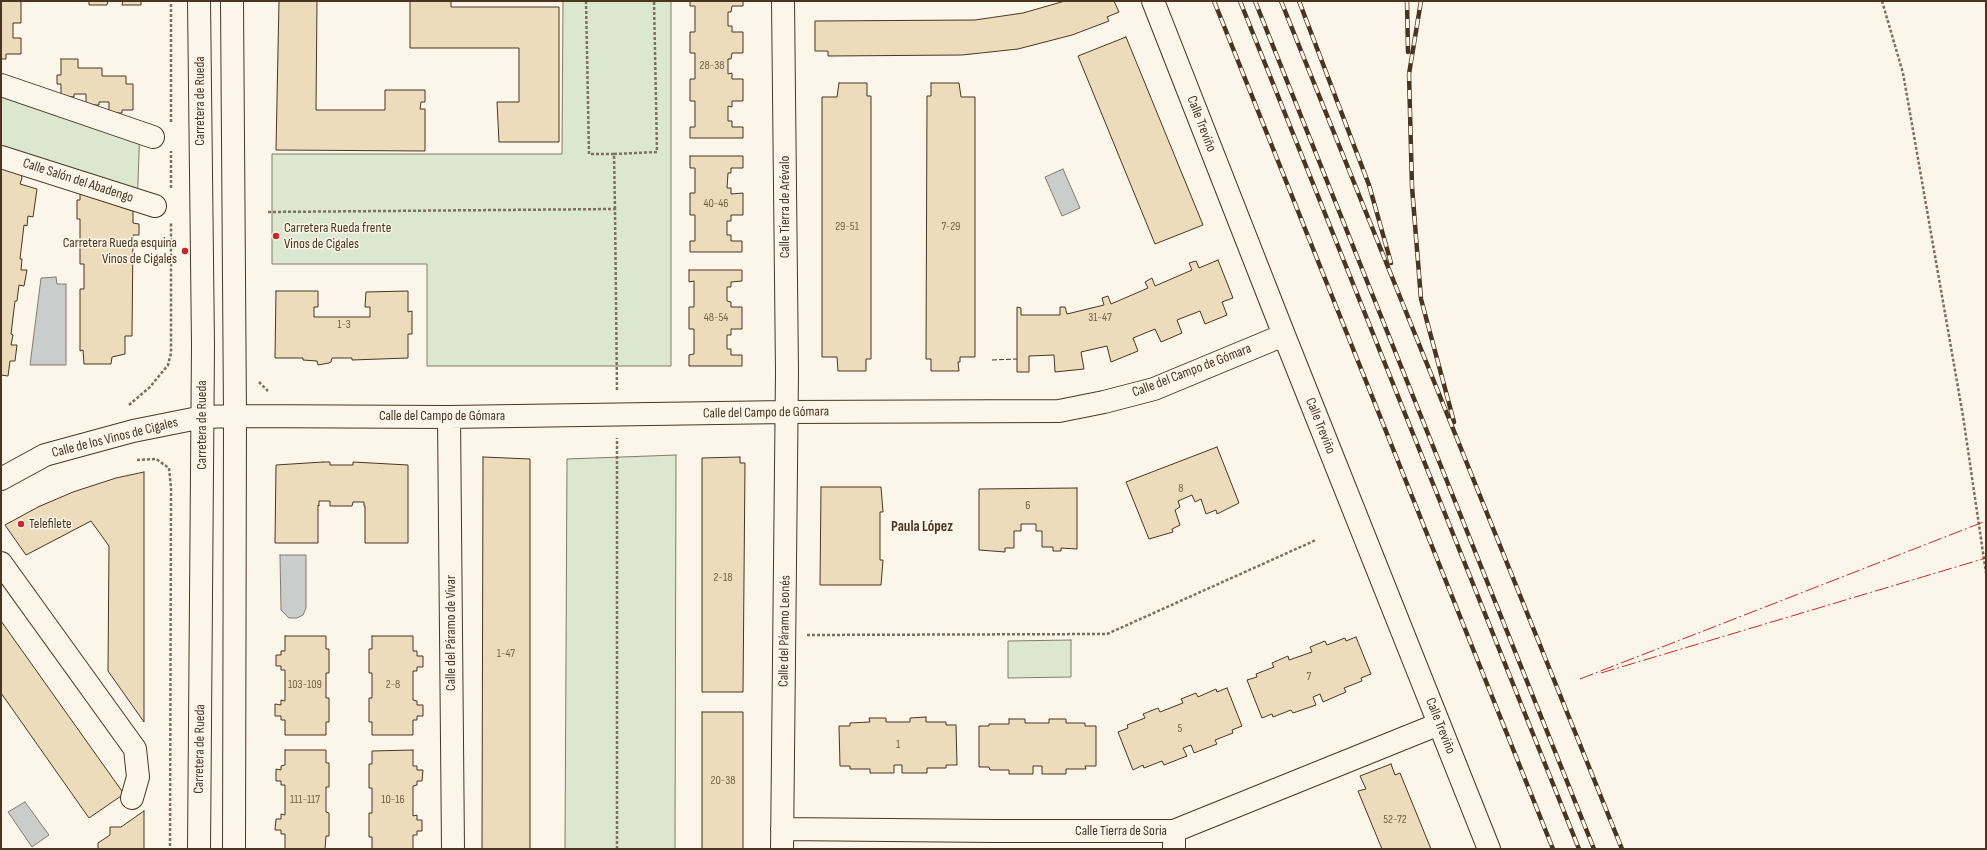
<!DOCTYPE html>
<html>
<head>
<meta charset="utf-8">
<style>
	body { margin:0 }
	#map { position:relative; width:1987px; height:850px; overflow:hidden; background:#fbf6e9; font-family:"Sofia Sans Condensed",sans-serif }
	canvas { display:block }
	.frame { position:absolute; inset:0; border:2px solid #4a3520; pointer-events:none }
</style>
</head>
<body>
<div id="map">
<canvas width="1987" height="850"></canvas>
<div class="frame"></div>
</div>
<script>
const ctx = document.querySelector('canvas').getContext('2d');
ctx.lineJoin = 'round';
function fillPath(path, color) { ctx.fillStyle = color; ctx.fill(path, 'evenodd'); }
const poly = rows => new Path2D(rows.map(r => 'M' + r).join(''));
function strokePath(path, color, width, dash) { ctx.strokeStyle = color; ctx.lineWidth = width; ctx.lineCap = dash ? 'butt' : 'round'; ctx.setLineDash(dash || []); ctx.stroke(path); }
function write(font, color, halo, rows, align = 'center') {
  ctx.font = font + ' "Sofia Sans Condensed",sans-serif'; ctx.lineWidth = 3; ctx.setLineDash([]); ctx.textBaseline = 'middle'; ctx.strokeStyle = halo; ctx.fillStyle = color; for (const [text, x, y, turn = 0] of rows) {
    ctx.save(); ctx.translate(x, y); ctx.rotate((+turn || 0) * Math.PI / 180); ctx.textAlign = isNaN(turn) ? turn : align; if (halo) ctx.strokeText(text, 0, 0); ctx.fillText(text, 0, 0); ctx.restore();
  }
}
const green = poly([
	[563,1,671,1,671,366,427,366,427,264,272,264,272,154,562,154,563,1],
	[1,86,140,126,137,210,1,165,1,86],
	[676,455,675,849,565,849,567,459,676,455],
	[1071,640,1071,677,1008,678,1008,641,1071,640]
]);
const water = poly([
	[1063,169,1080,208,1062,216,1045,177,1063,169],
	[56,277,57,284,66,284,66,365,30,365,41,278,56,277],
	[280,555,306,555,306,608,303,615,297,618,289,618,281,610,280,555],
	[25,802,49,835,32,847,8,812,25,802]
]);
const building = poly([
	[1,1,21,1,21,23,13,23,13,38,21,38,21,54,6,54,6,59,1,59,1,1],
	[89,1,141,1,141,5,122,5,123,1,108,1,107,5,89,5,89,1],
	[279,1,317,1,316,110,385,110,385,90,425,90,425,102,421,102,420,109,425,109,425,151,276,150,279,1],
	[410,1,451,1,451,7,559,7,559,142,499,142,497,102,519,102,519,48,410,48,410,1],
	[690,1,743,1,743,6,732,6,731,12,728,12,728,26,732,26,732,32,743,32,743,53,732,53,731,59,728,59,728,74,732,73,732,79,743,79,743,101,732,101,732,107,728,106,728,121,732,121,732,127,743,127,743,138,690,138,690,127,695,127,695,101,690,101,690,79,695,79,695,53,690,53,690,32,695,32,695,6,690,6,690,1],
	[1065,1,1114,1,1119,12,1107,17,1109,21,1072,35,1018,49,962,55,828,56,828,51,815,51,815,21,975,20,1023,13,1065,1],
	[1126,37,1203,225,1155,244,1078,56,1126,37],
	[61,59,78,59,78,68,102,68,102,76,126,76,126,84,133,84,133,110,122,110,122,113,109,113,109,102,99,102,99,105,86,105,86,94,74,94,74,97,61,96,61,84,57,84,57,75,61,75,61,59],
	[839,83,867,83,867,96,871,96,871,359,866,359,866,371,838,371,837,357,822,357,822,97,837,97,839,83],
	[931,83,959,83,961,97,975,97,975,357,960,357,960,362,958,362,959,371,931,371,931,359,926,359,927,96,931,96,931,83],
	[690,156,743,156,743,168,731,168,731,173,728,173,727,188,731,188,731,194,743,193,743,215,731,215,731,221,727,221,727,235,731,235,731,241,742,241,742,252,690,252,690,241,695,241,695,215,690,215,690,193,695,193,695,168,690,168,690,156],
	[1,167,21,174,22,178,20,184,37,189,33,217,28,216,27,226,24,225,20,259,22,259,21,270,27,270,24,286,19,285,17,301,15,301,11,334,13,335,11,345,17,345,15,361,10,361,8,376,1,375,1,167],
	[80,193,133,211,133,223,139,224,139,235,133,235,132,336,125,336,125,354,112,357,111,364,84,364,83,350,80,351,80,289,84,289,84,264,80,264,80,219,77,219,77,200,80,200,80,193],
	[1218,260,1233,298,1222,302,1227,315,1205,324,1200,311,1177,320,1182,333,1161,342,1155,329,1133,338,1138,351,1111,362,1107,346,1081,352,1084,369,1055,372,1054,355,1029,356,1029,372,1017,372,1017,307,1021,308,1021,315,1060,315,1060,307,1065,307,1067,314,1104,305,1102,298,1108,296,1111,304,1148,288,1145,282,1152,278,1155,286,1192,270,1189,263,1196,261,1199,268,1218,260],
	[689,270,742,270,742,281,731,282,731,287,727,287,727,301,731,302,731,307,742,307,742,329,731,329,731,335,727,335,727,349,731,349,731,355,742,355,742,366,689,366,689,355,694,354,694,329,689,329,689,307,694,307,694,281,689,282,689,270],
	[276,291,318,291,318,307,314,307,314,317,370,317,370,307,365,307,366,292,408,291,408,312,412,311,412,334,408,334,408,358,352,360,352,358,332,358,331,362,329,363,318,365,317,361,303,360,303,358,275,358,276,291],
	[1217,447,1239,503,1217,514,1216,510,1206,514,1201,499,1195,502,1192,495,1178,501,1180,507,1175,510,1180,525,1172,529,1173,532,1149,539,1126,482,1217,447],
	[483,457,530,459,530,849,482,849,483,457],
	[740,457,740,463,745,463,743,692,702,692,702,458,740,457],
	[323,462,330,462,330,465,353,465,353,462,408,465,408,543,365,543,365,506,364,506,364,502,353,502,352,506,330,506,330,501,319,501,319,506,318,505,318,543,275,543,276,465,323,462],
	[144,472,144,722,108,671,109,546,91,521,26,555,5,525,38,507,73,492,116,478,144,472],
	[821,487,881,487,883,512,880,512,880,560,883,560,881,585,820,585,821,487],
	[1077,488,1077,549,1061,548,1061,551,1053,551,1053,547,1042,547,1042,531,1036,531,1036,524,1021,524,1021,531,1014,531,1014,548,1005,548,1005,552,979,550,979,489,1077,488],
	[1,621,124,794,89,818,1,693,1,621],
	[285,636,326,636,326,649,329,649,329,673,326,673,326,698,329,698,329,722,326,722,326,735,285,735,285,720,281,720,281,716,275,716,275,704,281,705,281,700,285,701,285,670,281,670,281,666,276,666,276,655,281,655,281,651,285,651,285,636],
	[372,636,413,636,413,651,417,651,417,656,423,656,423,667,417,667,417,671,413,671,413,700,417,701,417,705,423,705,423,716,417,716,417,720,413,720,413,735,372,735,372,722,369,722,369,698,372,698,372,673,369,673,369,649,372,649,372,636],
	[1356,637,1371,674,1361,678,1362,681,1344,688,1346,692,1323,702,1320,694,1313,697,1316,705,1293,713,1291,710,1273,717,1272,714,1262,718,1247,680,1257,677,1256,674,1274,667,1272,663,1288,656,1289,660,1312,652,1310,647,1325,641,1327,645,1345,638,1346,641,1356,637],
	[1227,688,1242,726,1232,730,1233,733,1215,740,1217,744,1194,753,1191,745,1183,748,1187,756,1164,765,1162,761,1144,768,1143,765,1133,770,1118,732,1128,728,1127,725,1145,718,1143,714,1158,708,1160,712,1183,703,1181,699,1196,693,1198,697,1216,689,1217,692,1227,688],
	[702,712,743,712,743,849,702,849,702,712],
	[926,717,926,722,946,722,946,725,956,725,957,765,946,765,946,768,927,768,927,773,902,773,902,765,894,765,894,773,870,773,870,769,850,769,850,766,840,766,839,726,850,726,850,723,870,722,869,718,886,718,886,722,910,722,910,718,926,717],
	[1009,719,1025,719,1025,723,1049,723,1049,719,1066,719,1066,723,1085,723,1085,726,1096,726,1096,766,1085,766,1086,769,1066,769,1066,774,1042,774,1042,766,1033,766,1033,774,1009,774,1009,770,990,770,989,767,979,767,979,726,989,726,989,724,1009,724,1009,719],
	[285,750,326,750,326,763,329,763,329,787,326,787,326,812,329,813,329,836,326,836,325,849,285,849,285,834,281,834,281,830,275,830,276,819,281,819,281,814,285,815,285,785,281,785,281,781,276,781,276,769,281,770,281,766,285,765,285,750],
	[413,750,413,766,417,766,417,770,423,770,422,781,417,781,417,785,413,786,413,816,417,815,417,820,422,820,422,831,417,831,417,835,413,835,413,849,372,849,372,837,369,837,369,813,372,813,372,788,369,788,369,764,372,764,372,751,413,750],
	[1391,764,1395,775,1400,773,1431,849,1382,849,1358,791,1366,789,1360,776,1391,764],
	[144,811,144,849,98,849,98,843,110,835,110,827,121,827,144,811]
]);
const path = poly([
	[586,1,589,154,614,154],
	[1882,1,1903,73,1963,416,1986,573],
	[171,122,171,1],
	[171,188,171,151],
	[615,209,614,154,657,152,654,1],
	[268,212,615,209,617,391],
	[259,382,268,391],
	[129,405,150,387,168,365,171,353,171,223],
	[137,460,156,459,169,468,171,488,170,849],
	[807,635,1107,634,1316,540],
	[617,849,617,438]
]);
const minor = poly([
	[232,1,235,416,234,849],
	[1153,1,1284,335,1489,849],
	[1,85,153,137],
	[1,157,155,206],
	[449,417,453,849],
	[1,479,45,455,133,431,203,417,235,416,449,417,786,412,1059,411,1104,402,1154,389,1284,335],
	[1,563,135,749,138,777,132,798],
	[782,829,996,831,1174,831,1439,724],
	[199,849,203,345,199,1],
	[782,849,787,372,783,1],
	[1174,849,1174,831]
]);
const rail = poly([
	[1214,1,1553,849],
	[1240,1,1579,849],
	[1255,1,1594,849],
	[1281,1,1622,849],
	[1299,1,1369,185,1391,263],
	[1407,1,1408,52],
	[1421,1,1409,74,1412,187,1421,299,1454,422]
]);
const fence = poly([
	[992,360,1017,359]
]);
const power = poly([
	[1601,673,1986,558],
	[1580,679,1986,521]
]);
const markers = [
	[276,236,4,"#c62828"],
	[185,251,4,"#c62828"],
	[21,524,4,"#c62828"]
];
const numberNames = [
	["28-38",712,66],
	["40-46",716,204],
	["29-51",847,227],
	["7-29",951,227],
	["48-54",716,318],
	["31-47",1100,318],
	["1-3",344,325],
	["8",1181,489],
	["6",1028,506],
	["2-18",723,578],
	["1-47",506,654],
	["7",1309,677],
	["103-109",305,685],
	["2-8",393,685],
	["5",1180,729],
	["1",898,745],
	["20-38",723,781],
	["111-117",305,800],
	["10-16",393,800],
	["52-72",1395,820]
];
const streetNames = [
	["Carretera de Rueda",200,101,-90],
	["Calle Treviño",1201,124,69],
	["Calle Salón del Abadengo",78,181,18],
	["Calle Tierra de Arévalo",785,207,-90],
	["Calle del Campo de Gómara",1192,371,-21],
	["Calle del Campo de Gómara",766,413,-1],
	["Calle del Campo de Gómara",442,416],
	["Carretera de Rueda",202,425,-90],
	["Calle Treviño",1320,426,68],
	["Calle de los Vinos de Cigales",115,438,-14],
	["Calle del Páramo Leonés",785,631,-89],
	["Calle del Páramo de Vivar",451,633,-90],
	["Calle Treviño",1440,726,68],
	["Carretera de Rueda",200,749,-89],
	["Calle Tierra de Soria",1121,831]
];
const poiNames = [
	["Carretera Rueda frente",284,228],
	["Vinos de Cigales",284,244],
	["Carretera Rueda esquina",177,243,"right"],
	["Vinos de Cigales",177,259,"right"],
	["Telefilete",29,524]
];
const neighbourhoodNames = [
	["Paula López",922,527]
];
fillPath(green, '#dce7d0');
strokePath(green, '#887966', 1);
fillPath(water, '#c9cecd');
strokePath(water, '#887966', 1);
fillPath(building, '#ecdcbc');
strokePath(building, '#4a3520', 1);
strokePath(minor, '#4a3520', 24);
strokePath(path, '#7f6f5c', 2.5, [3, 2]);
strokePath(minor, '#fbf6e9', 22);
strokePath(rail, '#4a3520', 4.5);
strokePath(rail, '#fbf6e9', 3, [9]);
strokePath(fence, '#4a3520', 1, [5, 2]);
strokePath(power, '#c62828', 1, [14, 3, 2, 3]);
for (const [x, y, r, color] of markers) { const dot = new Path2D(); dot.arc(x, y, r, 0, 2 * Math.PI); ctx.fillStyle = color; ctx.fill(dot); strokePath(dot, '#fbf6e9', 1.5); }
write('12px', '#725f47', null, numberNames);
write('14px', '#4a3520', '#fbf6e9', streetNames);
write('14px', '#4a3520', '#fbf6e9', poiNames, 'left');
write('bold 15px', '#4a3520', '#fbf6e9', neighbourhoodNames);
</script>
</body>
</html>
